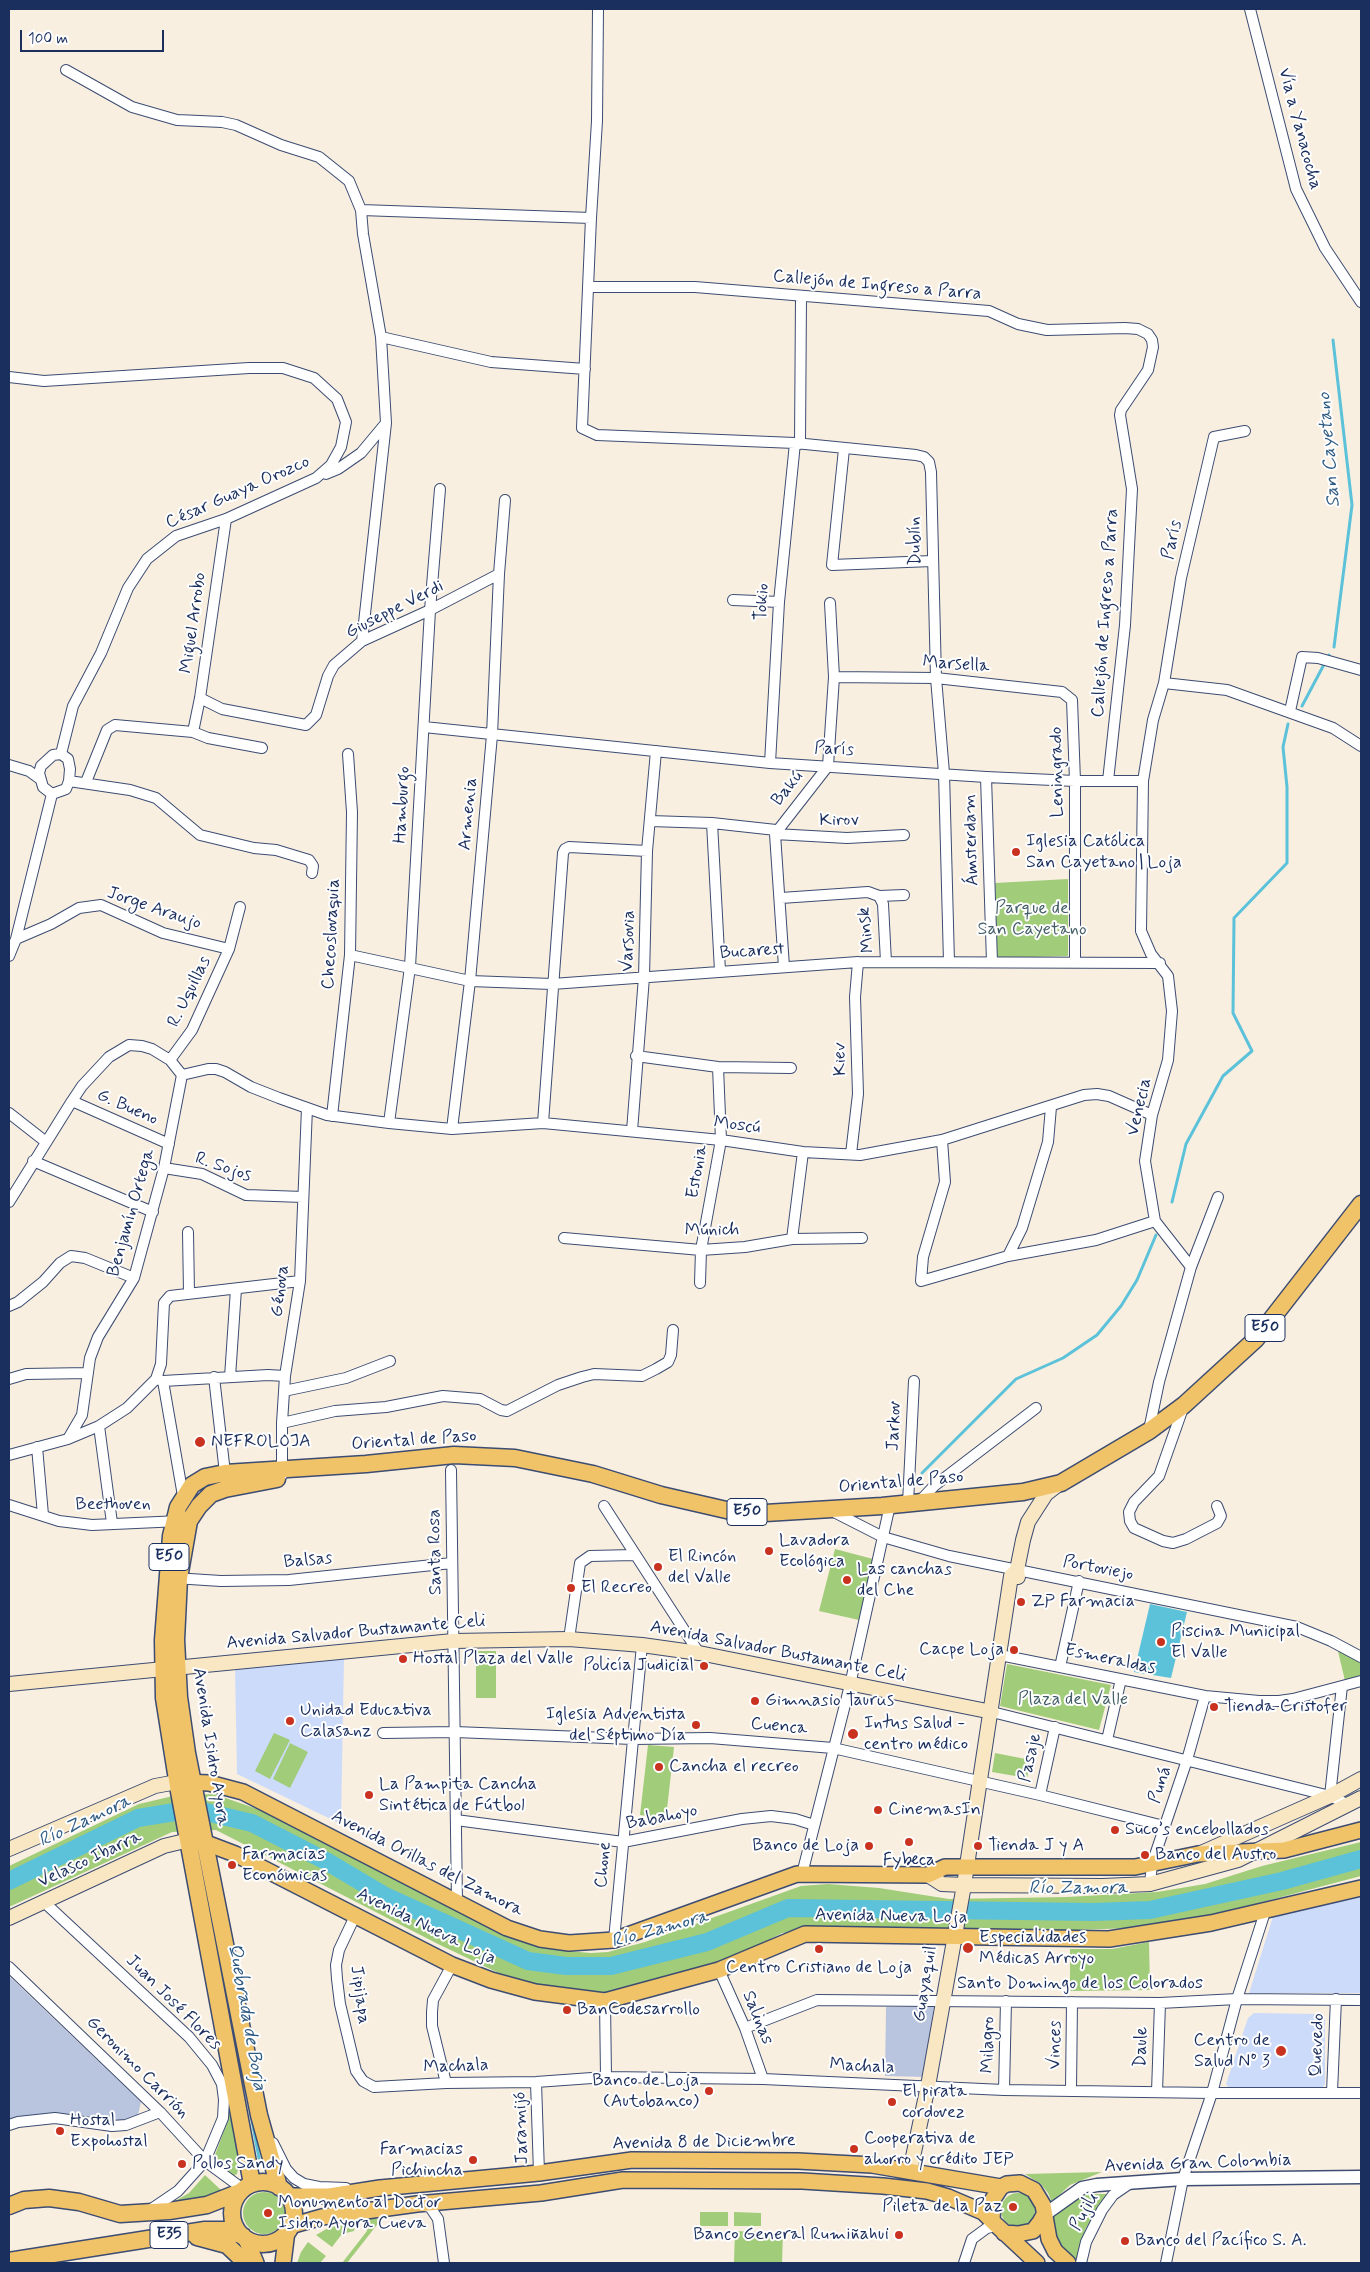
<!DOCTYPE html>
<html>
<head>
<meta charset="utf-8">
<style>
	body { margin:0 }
	#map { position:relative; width:1370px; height:2272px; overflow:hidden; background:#f9efe0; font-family:Mynerve,sans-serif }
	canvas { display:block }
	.frame { position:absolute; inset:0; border:10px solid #1b2f5e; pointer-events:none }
	.scale { position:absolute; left:20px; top:30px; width:144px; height:22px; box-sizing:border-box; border:2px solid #1b2f5e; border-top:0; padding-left:6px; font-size:15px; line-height:18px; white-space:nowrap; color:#1b2f5e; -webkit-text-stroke:4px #fff; paint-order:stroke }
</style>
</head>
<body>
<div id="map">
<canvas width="1370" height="2272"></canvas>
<div class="frame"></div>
<div class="scale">100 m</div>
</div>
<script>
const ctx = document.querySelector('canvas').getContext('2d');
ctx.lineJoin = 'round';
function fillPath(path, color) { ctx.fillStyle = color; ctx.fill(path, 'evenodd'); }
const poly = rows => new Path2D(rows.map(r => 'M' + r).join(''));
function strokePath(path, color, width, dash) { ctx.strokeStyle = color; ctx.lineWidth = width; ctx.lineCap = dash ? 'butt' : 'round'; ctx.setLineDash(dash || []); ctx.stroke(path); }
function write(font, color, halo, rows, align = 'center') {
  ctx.font = font + ' Mynerve,sans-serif'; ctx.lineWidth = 4; ctx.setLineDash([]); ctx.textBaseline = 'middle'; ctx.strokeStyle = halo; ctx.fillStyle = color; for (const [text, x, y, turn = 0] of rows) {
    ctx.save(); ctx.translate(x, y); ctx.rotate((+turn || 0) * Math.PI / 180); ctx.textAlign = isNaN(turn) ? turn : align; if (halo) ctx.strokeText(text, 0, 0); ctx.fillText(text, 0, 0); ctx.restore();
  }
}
const built = poly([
	[344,1658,341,1824,237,1774,235,1668],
	[1361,1891,1361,1993,1249,1993,1274,1913],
	[1254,2013,1320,2014,1325,2018,1325,2084,1322,2088,1229,2088,1226,2084,1248,2018]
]);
const industrial = poly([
	[9,1976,141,2102,138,2115,130,2120,113,2127,58,2115,26,2116,9,2123],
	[886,2007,934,2007,924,2077,885,2076]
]);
const green = poly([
	[1068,879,1068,956,997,958,995,883],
	[835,1549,873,1559,859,1620,819,1611],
	[1336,1643,1361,1657,1361,1681,1346,1685],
	[476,1651,496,1651,496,1698,476,1698],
	[1007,1664,1111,1685,1099,1730,1000,1706],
	[274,1733,290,1740,270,1779,255,1771],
	[290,1743,308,1752,290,1788,273,1779],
	[648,1745,674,1747,666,1818,640,1815],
	[995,1753,1031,1760,1027,1778,992,1772],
	[214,1794,263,1811,523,1941,556,1950,591,1953,608,1952,645,1942,801,1886,828,1884,879,1888,949,1899,1067,1897,1157,1892,1205,1884,1262,1866,1361,1842,1361,1876,1202,1918,1134,1928,1044,1931,843,1929,782,1933,725,1963,594,1997,509,1978,438,1944,216,1830,172,1832,9,1907,9,1866,139,1804,173,1796],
	[1149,1942,1150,1990,1070,1991,1070,1949,1112,1949],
	[230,2098,240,2161,237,2174,234,2176,216,2162,215,2155,229,2117],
	[1102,2172,1070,2185,1052,2202,1048,2193,1041,2184,1025,2174],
	[205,2175,221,2190,205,2197,175,2201,189,2193],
	'243 2213a21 21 0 1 1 42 0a21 21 0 1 1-42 0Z',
	'1001 2210a17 17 0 1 1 34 0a17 17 0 1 1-34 0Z',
	[1090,2194,1107,2194,1086,2228,1079,2248,1077,2263,1074,2263,1058,2242,1053,2225,1053,2216,1073,2199],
	[700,2212,728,2212,728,2226,700,2226],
	[734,2212,761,2213,761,2226,734,2226],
	[371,2216,380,2221,347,2263,342,2263,367,2231,365,2217],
	[353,2224,355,2227,354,2231,342,2234,332,2247,316,2235,330,2227],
	[735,2231,783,2233,782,2263,734,2262],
	[308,2242,326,2256,320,2263,297,2263,301,2252]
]);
const water = poly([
	[1150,1604,1187,1612,1171,1678,1134,1672]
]);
const stream = poly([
	[1333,340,1352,505,1334,647],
	[1302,706,1329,655],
	[1172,1202,1186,1144,1223,1076,1252,1051,1233,1013,1234,918,1287,863,1287,787,1283,747,1288,724],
	[922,1473,1016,1379,1063,1358,1097,1335,1121,1306,1137,1280,1156,1235],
	[251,2115,259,2158]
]);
const river = poly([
	[9,1881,138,1818,193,1809,252,1823,326,1861,385,1896,528,1961,566,1966,611,1966,707,1942,788,1908,1094,1912,1150,1910,1282,1881,1361,1859]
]);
const minor = poly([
	[598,9,597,121,591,218,582,428,597,435,795,443,916,455,924,457,929,462,931,472,936,678,944,773,949,962],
	[1250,9,1296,189,1325,248,1361,302],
	[66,70,132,107,177,120,222,122,236,125,281,145,319,157,349,181,361,210,363,234,381,337,386,423,361,453,338,469,326,474],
	[361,210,591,218],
	[589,287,695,287,989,311,1018,324,1047,330,1125,328,1138,329,1148,334,1152,340,1153,347,1148,370,1121,410,1120,415,1132,489,1125,625,1108,781],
	[381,337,491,362,585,369],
	[9,377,44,381,249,368,283,368,314,378,337,399,346,422,341,447,331,465,316,478,226,519,176,536,147,559,128,588,101,653,73,706,61,754],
	[800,444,801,297],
	[844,449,832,565,932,561],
	[733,600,779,602],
	[362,641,386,423],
	[834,677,936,678,1062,692,1072,700,1075,781,1075,962],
	[1164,683,1227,690,1333,728,1361,746],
	[200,698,222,709,306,725,316,715,328,676,334,665,362,641,430,610,499,574],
	[1290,711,1302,657,1318,658,1361,670],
	[424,727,770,763,986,777,1075,781,1143,781],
	[193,732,200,698,226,519],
	[61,754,68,759,70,769,69,781,66,789,52,794,43,787,39,773,41,766,53,755,61,754],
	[770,763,779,602,795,443],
	[9,765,29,771,40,779],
	[986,777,992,962],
	[69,781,130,790,156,798,200,835,254,848,276,850,309,860,313,866,312,873],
	[86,782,107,730,115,725,193,732,208,738,262,748],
	[650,821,712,823,776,830],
	[712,823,720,971],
	[775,834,847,838,904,835],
	[879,896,883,904,886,962],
	[781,898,868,892,879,896,904,895],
	[16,939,51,924,79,908,101,905,163,933,229,949],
	[350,955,470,981,552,984,858,962,1160,963],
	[9,956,16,939,52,794],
	[784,967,775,834,828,766,834,677,830,603],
	[636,1056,718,1067,791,1068],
	[170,1060,192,1030,229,949,240,907],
	[182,1075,208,1069,216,1069,225,1072,251,1087,279,1098,327,1115,389,1123,452,1129,543,1123,721,1140,803,1152,860,1155,942,1140,1084,1095,1097,1094,1109,1096,1152,1115],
	[72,1101,169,1144],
	[9,1113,46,1142],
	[332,1116,350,955,352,812,348,754],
	[389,1123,410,967,430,610,440,489],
	[543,1123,563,853,565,849,569,847,647,851],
	[452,1129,470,981,492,735,499,574,505,500],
	[632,1131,644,977,647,851,656,751],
	[942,1140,945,1182,923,1257,921,1281,1008,1256,1096,1240,1155,1221],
	[851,1154,858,1094,855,997,858,962],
	[33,1161,153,1212],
	[164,1168,202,1174,246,1195,303,1197],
	[9,1202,72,1101,82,1086,109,1057,129,1045,142,1046,152,1049,170,1060,182,1075],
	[188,1232,189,1293],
	[564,1238,701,1250,745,1247,792,1239,862,1238],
	[792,1239,803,1152],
	[1008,1256,1022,1228,1048,1142,1051,1107],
	[1191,1267,1218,1197],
	[700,1283,701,1250,721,1140,718,1067],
	[9,1306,18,1302,43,1282,60,1263,71,1256,85,1258,134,1278],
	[214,1377,225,1473],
	[230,1377,236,1289],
	[9,1379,26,1374,88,1373],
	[156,1379,163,1381,268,1375,285,1376],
	[163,1381,183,1496],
	[284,1391,346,1378,390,1361],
	[1183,1408,1159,1476,1134,1502,1129,1512,1130,1521,1134,1528,1163,1541,1173,1543,1186,1539,1217,1523,1221,1516,1217,1506],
	[282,1423,335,1411,386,1407,443,1396,480,1399,501,1410,507,1411,558,1385,582,1377,594,1374,642,1376,656,1369,668,1362,671,1355,673,1330],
	[99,1426,112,1523],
	[1149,1430,1159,1382,1191,1267,1155,1221,1145,1161,1152,1115,1168,1060,1172,1011,1168,976,1151,954,1141,931,1143,781,1153,720,1164,683,1181,578,1214,437,1245,431],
	[68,1439,82,1415,90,1358,98,1337,134,1278,164,1168,182,1075],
	[37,1447,43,1515],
	[9,1455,68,1439,99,1426,127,1408,156,1379,161,1364,164,1303,170,1296,300,1281],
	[451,1470,457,1903],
	[282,1475,282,1423,285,1376,300,1281,307,1108],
	[919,1502,934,1486,1036,1408],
	[908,1503,914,1381],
	[9,1505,59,1521,92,1525,180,1521],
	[604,1506,699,1653],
	[830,1510,883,1537,949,1556,1297,1627,1331,1641,1361,1657],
	[174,1578,221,1581,289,1580,452,1563],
	[569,1639,580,1563,590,1556,634,1555],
	[1000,1655,1205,1696,1259,1701,1279,1701,1293,1699,1361,1681],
	[1060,1667,1079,1581],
	[992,1712,1330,1796,1349,1805],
	[383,1733,455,1732,633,1739,710,1738,833,1748,1040,1795,1164,1826],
	[1107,1740,1121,1679],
	[1040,1795,1055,1727],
	[1330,1796,1342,1686],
	[456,1820,623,1842,742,1819,771,1816,795,1819,814,1825],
	[802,1874,850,1685,890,1505],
	[1150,1884,1152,1864,1187,1760,1205,1696],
	[44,1902,189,2037,212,2065,222,2084,224,2100,223,2118,205,2161,178,2191,150,2210],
	[356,1914,339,1950,336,1965,337,1979,340,2004,356,2071,363,2081,374,2087,446,2083,536,2082,606,2077,763,2079,1004,2090,1212,2093,1361,2093],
	[614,1940,642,1645],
	[9,1967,160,2112,205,2161,243,2189],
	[719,1970,745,2028,763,2079],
	[605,2001,606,2077],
	[745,2028,817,2000,1160,2003,1237,1999,1361,2000],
	[536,2082,539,2173],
	[446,2083,432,2026,432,2012,433,2000,452,1965],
	[1071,2089,1072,2002],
	[1004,2090,1006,2001],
	[1157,2092,1160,2003],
	[1332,2092,1336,1999],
	[9,2125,18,2122,55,2118,112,2126,126,2125,160,2112],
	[273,2143,286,2169,294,2178,304,2184,319,2187,346,2188],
	[421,2205,430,2207,438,2219,444,2263],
	[964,2263,972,2239,987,2228,996,2226],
	[1081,2263,1086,2242,1102,2210,1113,2195,1129,2184],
	[1166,2263,1183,2179,1212,2093,1237,1999,1265,1912]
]);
const tertiary = poly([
	[1044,2215,1082,2188,1097,2185,1183,2179,1361,2177]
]);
const secondary = poly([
	[1018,1577,1017,1570,1023,1540,1028,1522,1046,1494,1059,1484],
	[9,1684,453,1641,569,1639,642,1645,699,1653,992,1712],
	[9,1849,155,1786,177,1782],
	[1201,1853,1330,1796,1361,1779],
	[928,1875,942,1884,964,1885,1102,1886,1150,1884,1238,1860,1361,1798],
	[9,1918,164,1846,189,1840],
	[910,2171,928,2086,964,1885,1011,1576,1017,1570]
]);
const primary = poly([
	[182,1782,209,1783,243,1792,507,1928,540,1939,569,1943,614,1940,797,1874,928,1875,945,1867,1135,1867,1198,1854,1284,1850,1361,1830],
	[194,1841,206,1843,235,1854,452,1965,491,1980,535,1992,605,2001,719,1970,805,1934,1109,1939,1211,1923,1361,1888],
	[288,2196,329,2196,380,2188,539,2173,632,2160,798,2161,872,2165,1001,2187],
	[290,2226,322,2217,417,2204,541,2193,623,2180,802,2181,883,2186,927,2191,948,2197,983,2212,992,2221],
	[1004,2233,1018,2234,1033,2231,1040,2222,1044,2215],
	[246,2239,256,2263],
	[283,2263,287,2231],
	[1037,2263,992,2221,993,2199,1001,2187,1007,2184,1020,2183,1034,2190,1043,2205,1049,2239,1055,2251,1068,2263]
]);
const trunk = poly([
	[277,1479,225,1489,211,1494,199,1506,189,1521,179,1578,176,1640,179,1697,187,1753,259,2115,279,2187],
	'232 2213a31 31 0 1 1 62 0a31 31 0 1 1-62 0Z',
	[252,2184,178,1786,164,1698,163,1640,171,1536,178,1507,192,1485,205,1477,225,1473,366,1464,454,1455,515,1458,593,1474,661,1495,735,1512,765,1513,882,1506,1023,1492,1061,1483,1149,1431,1184,1405,1256,1339,1361,1204],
	[9,2206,24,2200,49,2198,79,2202,120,2214,169,2211,207,2205,240,2192],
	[197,2237,227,2245,246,2263],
	[9,2261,205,2230,226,2230,243,2236]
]);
const markers = [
	[1016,852,5,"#c8321e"],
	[200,1442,6,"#c8321e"],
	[769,1551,5,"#c8321e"],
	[658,1567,5,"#c8321e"],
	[847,1580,5,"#c8321e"],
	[571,1588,5,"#c8321e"],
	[1021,1602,5,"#c8321e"],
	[1161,1642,5,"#c8321e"],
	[1014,1650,5,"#c8321e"],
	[403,1659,5,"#c8321e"],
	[704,1666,5,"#c8321e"],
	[755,1701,5,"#c8321e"],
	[1214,1707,5,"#c8321e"],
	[290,1721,5,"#c8321e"],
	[696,1725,5,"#c8321e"],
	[853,1734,6,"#c8321e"],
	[659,1767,5,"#c8321e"],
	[369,1795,5,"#c8321e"],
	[878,1810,5,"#c8321e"],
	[1115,1830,5,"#c8321e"],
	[909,1842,5,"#c8321e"],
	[869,1846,5,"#c8321e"],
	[978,1846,5,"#c8321e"],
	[1145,1855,5,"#c8321e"],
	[232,1865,5,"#c8321e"],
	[968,1948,6,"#c8321e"],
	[819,1949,5,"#c8321e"],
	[567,2010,5,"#c8321e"],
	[1281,2051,6,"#c8321e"],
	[709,2091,5,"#c8321e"],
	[892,2102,5,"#c8321e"],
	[60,2131,5,"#c8321e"],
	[854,2149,5,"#c8321e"],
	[473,2160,5,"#c8321e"],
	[182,2164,5,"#c8321e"],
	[1013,2207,5,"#c8321e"],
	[268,2213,5,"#c8321e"],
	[899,2235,5,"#c8321e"],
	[1125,2241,5,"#c8321e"]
];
const shields = [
	[1265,1328,40],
	[747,1512,40],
	[169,1557,40],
	[169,2235,38]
];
const shieldNames = [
	["E50",1265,1328],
	["E50",747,1512],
	["E50",169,1557],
	["E35",169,2235]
];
const streetNames = [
	["Vía a Yanacocha",1299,129,75],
	["Callejón de Ingreso a Parra",877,286,5],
	["César Guaya Orozco",238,493,-24],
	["París",1173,540,-77],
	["Dublín",916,541,-91],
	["Tokio",763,602,-86],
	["Giuseppe Verdi",395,610,-27],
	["Callejón de Ingreso a Parra",1106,613,-86],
	["Miguel Arrobo",194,623,-82],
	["Marsella",956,665,4],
	["París",834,750,3],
	["Leningrado",1058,772,-91],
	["Bakú",788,789,-51],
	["Hamburgo",403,805,-87],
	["Armenia",469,814,-85],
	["Kirov",839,821],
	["Ámsterdam",972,840,-92],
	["Jorge Araujo",154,909,19],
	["Minsk",867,930,-96],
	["Checoslovaquia",332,934,-87],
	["Varsovia",629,941,-88],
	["Bucarest",752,952,-4],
	["R. Uquillas",190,992,-64],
	["Kiev",841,1059,-92],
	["Venecia",1140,1107,-77],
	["G. Bueno",127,1108,24],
	["Moscú",737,1126,7],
	["R. Sojos",223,1168,19],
	["Estonia",698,1172,-80],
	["Benjamín Ortega",132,1213,-74],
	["Múnich",712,1231,-1],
	["Génova",281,1291,-83],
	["Jarkov",895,1426,-87],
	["Oriental de Paso",414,1441,-4],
	["Oriental de Paso",901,1483,-5],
	["Beethoven",113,1505],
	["Santa Rosa",436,1552,-91],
	["Balsas",308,1561,-5],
	["Portoviejo",1098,1569,11],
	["Avenida Salvador Bustamante Celi",356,1633,-5],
	["Avenida Salvador Bustamante Celi",778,1652,11],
	["Esmeraldas",1110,1660,12],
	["Cuenca",779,1727,5],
	["Avenida Isidro Ayora",210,1747,81],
	["Pasaje",1031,1758,-77],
	["Puná",1161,1785,-71],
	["Babahoyo",662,1818,-11],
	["Velasco Ibarra",90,1860,-25],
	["Avenida Orillas del Zamora",427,1864,27],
	["Chone",604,1865,-85],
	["Avenida Nueva Loja",891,1917,1],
	["Avenida Nueva Loja",426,1927,26],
	["Guayaquil",926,1984,-81],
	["Santo Domingo de los Colorados",1080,1984],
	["Jipijapa",359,1995,82],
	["Juan José Flores",173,2003,45],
	["Salinas",757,2018,68],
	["Milagro",989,2045,-89],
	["Vinces",1056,2045,-89],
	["Quevedo",1318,2045,-88],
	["Daule",1142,2047,-88],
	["Machala",456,2067,-2],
	["Machala",862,2067,3],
	["Geronimo Carrión",137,2068,45],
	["Jaramijó",522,2128,-92],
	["Avenida 8 de Diciembre",704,2143,-1],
	["Avenida Gran Colombia",1198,2164,-2],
	["Pujili",1085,2212,-61]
];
const poiNames = [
	["Iglesia Católica",1026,842],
	["San Cayetano | Loja",1026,863],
	["NEFROLOJA",211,1442],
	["Lavadora",779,1541],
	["Ecológica",779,1562],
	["El Rincón",668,1557],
	["del Valle",668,1578],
	["Las canchas",857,1570],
	["del Che",857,1591],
	["El Recreo",581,1588],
	["ZP Farmacia",1031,1602],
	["Piscina Municipal",1171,1632],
	["El Valle",1171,1653],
	["Cacpe Loja",1004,1650,"right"],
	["Hostal Plaza del Valle",413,1659],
	["Policía Judicial",694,1666,"right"],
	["Gimnasio Taurus",765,1701],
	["Tienda Cristofer",1224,1707],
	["Unidad Educativa",300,1711],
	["Calasanz",300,1732],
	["Iglesia Adventista",686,1715,"right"],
	["del Séptimo Día",686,1736,"right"],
	["Intus Salud -",864,1724],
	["centro médico",864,1745],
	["Cancha el recreo",669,1767],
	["La Pampita Cancha",379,1785],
	["Sintética de Fútbol",379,1806],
	["CinemasIn",888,1810],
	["Suco’s encebollados",1125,1830],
	["Banco de Loja",859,1846,"right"],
	["Tienda J y A",988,1846],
	["Farmacias",242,1855],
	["Económicas",242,1876],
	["Banco del Austro",1155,1855],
	["Fybeca",909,1861,"center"],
	["Especialidades",979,1938],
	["Médicas Arroyo",979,1959],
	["Centro Cristiano de Loja",819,1968,"center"],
	["BanCodesarrollo",577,2010],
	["Centro de",1270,2041,"right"],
	["Salud Nº 3",1270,2062,"right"],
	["Banco de Loja",699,2081,"right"],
	["(Autobanco)",699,2102,"right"],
	["El pirata",902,2092],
	["cordovez",902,2113],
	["Hostal",70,2121],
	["Expohostal",70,2142],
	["Cooperativa de",864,2139],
	["ahorro y crédito JEP",864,2160],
	["Farmacias",463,2150,"right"],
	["Pichincha",463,2171,"right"],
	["Pollos Sandy",192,2164],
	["Monumento al Doctor",278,2203],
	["Isidro Ayora Cueva",278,2224],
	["Pileta de la Paz",1003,2207,"right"],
	["Banco General Rumiñahui",889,2235,"right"],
	["Banco del Pacífico S. A.",1135,2241]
];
const parkNames = [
	["Parque de",1032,909],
	["San Cayetano",1032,930],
	["Plaza del Valle",1073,1700]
];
const waterNames = [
	["San Cayetano",1330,450,-95],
	["Río Zamora",85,1822,-25],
	["Río Zamora",1078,1889],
	["Río Zamora",660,1930,-15],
	["Quebrada de Borja",246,2017,80]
];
fillPath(built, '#cddbfa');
fillPath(industrial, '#b9c5de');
fillPath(green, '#a1cc79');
fillPath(water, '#5cc2da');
strokePath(stream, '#5cc2da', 3);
strokePath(river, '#5cc2da', 18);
strokePath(minor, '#3c4c72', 12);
strokePath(tertiary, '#3c4c72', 15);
strokePath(secondary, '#3c4c72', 16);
strokePath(primary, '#3c4c72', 18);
strokePath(trunk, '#3c4c72', 19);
strokePath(minor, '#fff', 10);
strokePath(tertiary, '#fff', 12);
strokePath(secondary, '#f9e7c3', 14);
strokePath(primary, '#f0c369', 15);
strokePath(trunk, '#f0c369', 16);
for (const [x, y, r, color] of markers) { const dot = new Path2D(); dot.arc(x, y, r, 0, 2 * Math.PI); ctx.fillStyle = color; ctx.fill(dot); strokePath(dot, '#fff', 2); }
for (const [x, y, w] of shields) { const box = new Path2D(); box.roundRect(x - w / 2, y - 13.5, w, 27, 4); ctx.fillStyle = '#fff'; ctx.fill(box); strokePath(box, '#1b2f5e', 1); }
write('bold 16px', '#1b2f5e', null, shieldNames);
write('18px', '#1b2f5e', '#fff', streetNames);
write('18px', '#1b2f5e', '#fff', poiNames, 'left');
write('18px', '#435e66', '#fff', parkNames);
write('italic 19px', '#2e5b83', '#fff', waterNames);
</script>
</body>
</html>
